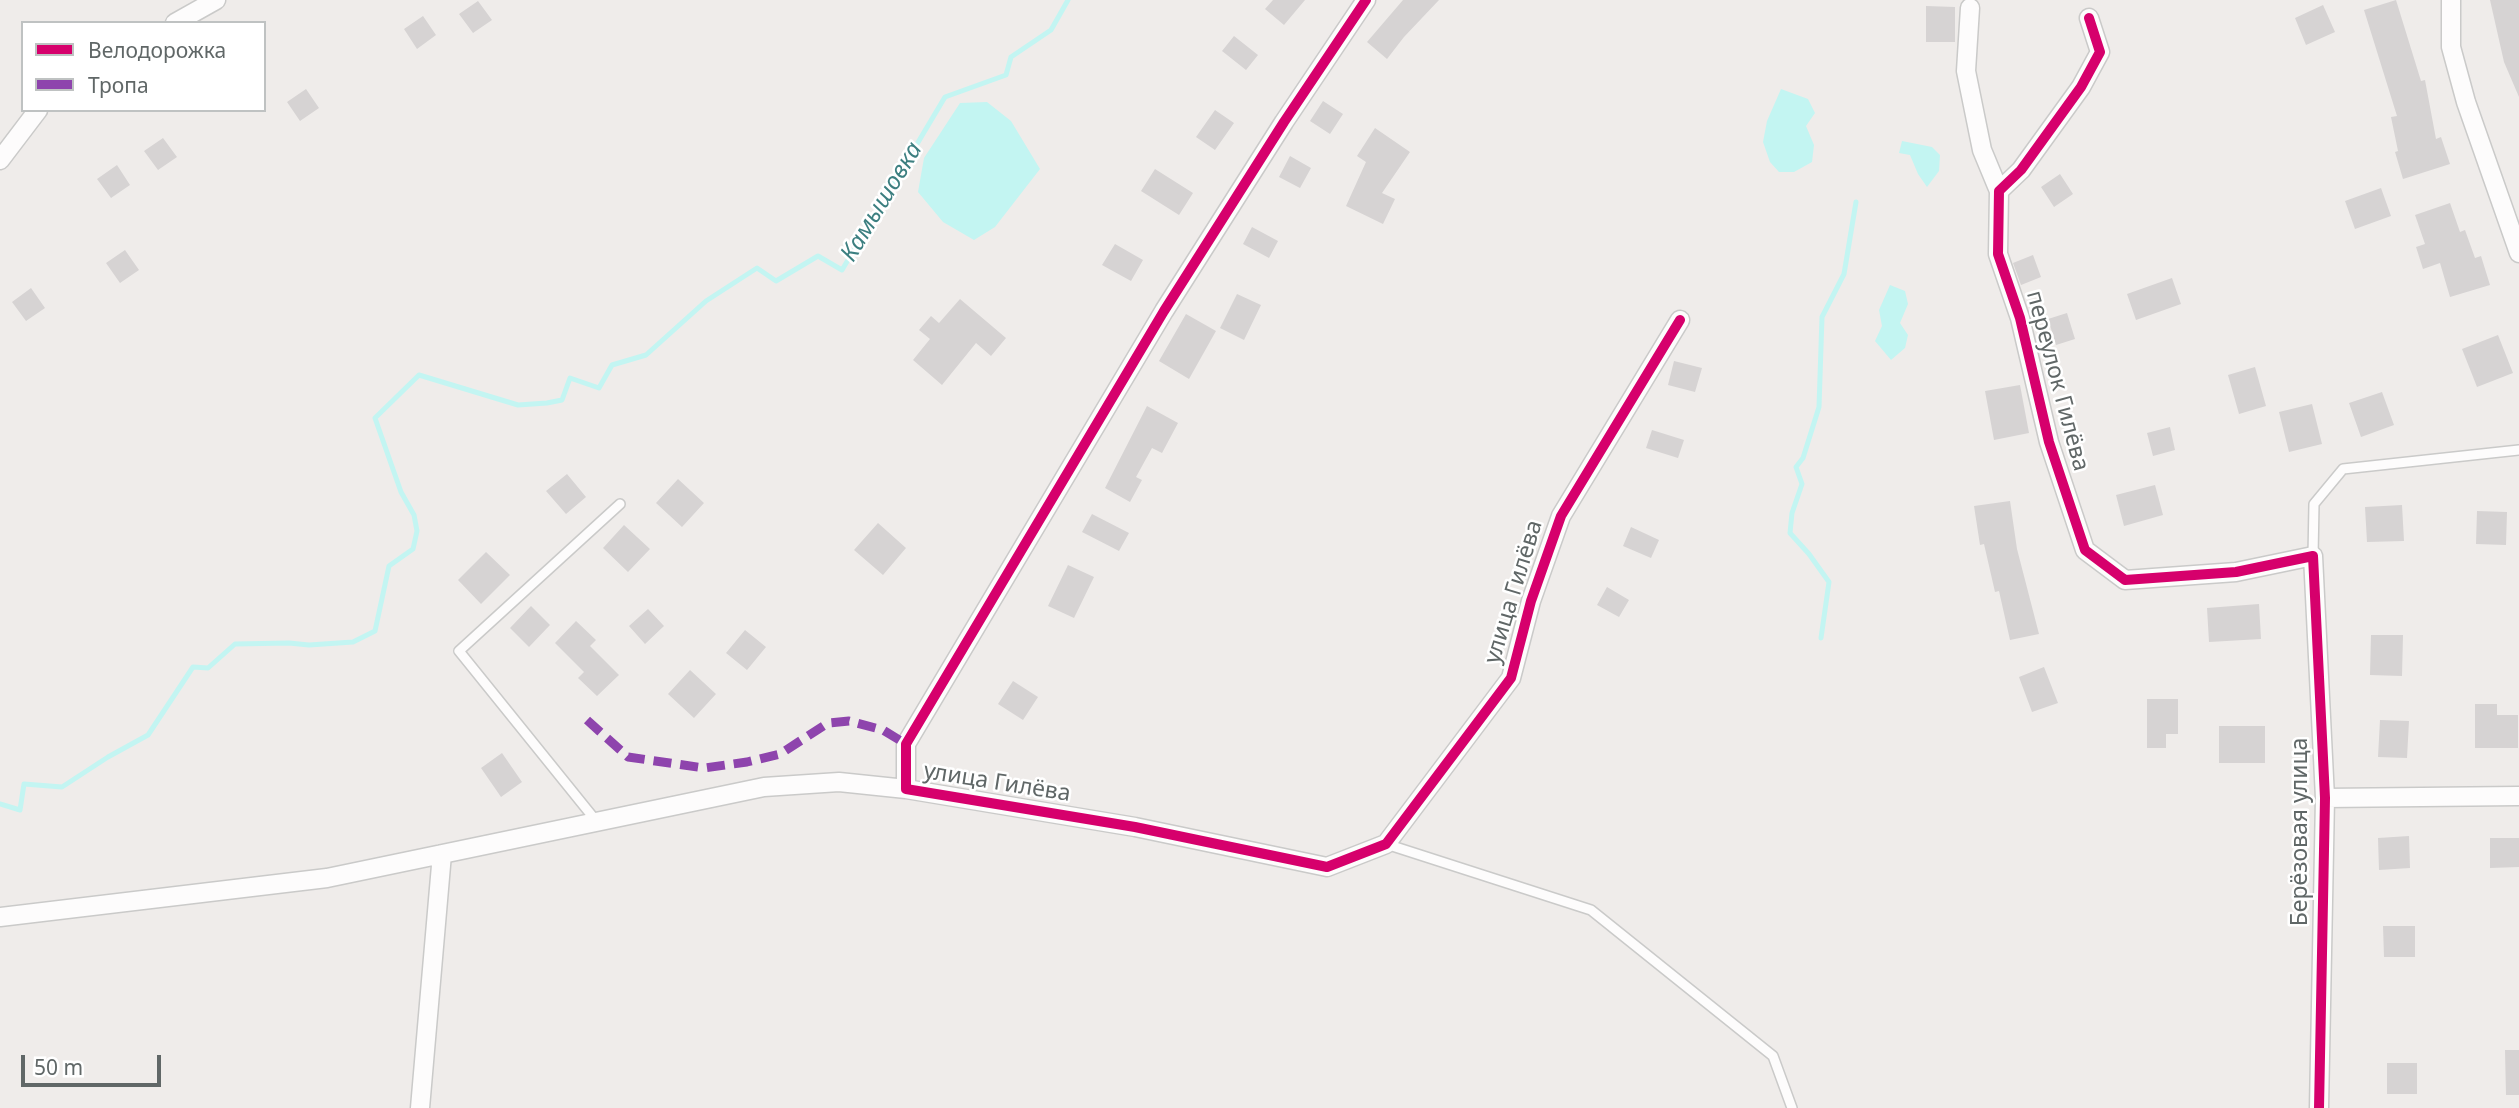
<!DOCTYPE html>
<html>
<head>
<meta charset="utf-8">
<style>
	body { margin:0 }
	#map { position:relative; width:2519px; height:1108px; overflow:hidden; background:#efecea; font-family:"Noto Sans",sans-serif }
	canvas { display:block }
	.legend { position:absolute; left:21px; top:21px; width:245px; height:91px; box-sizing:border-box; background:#fff; border:2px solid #bfc2c2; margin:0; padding:9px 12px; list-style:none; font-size:21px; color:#606767 }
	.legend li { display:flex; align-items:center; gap:14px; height:35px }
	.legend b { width:35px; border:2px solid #bfc2c2 }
	.scale { position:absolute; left:21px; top:1055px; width:140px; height:32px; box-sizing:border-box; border:4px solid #606767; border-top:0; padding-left:9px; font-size:21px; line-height:24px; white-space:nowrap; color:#606767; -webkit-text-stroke:5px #fff; paint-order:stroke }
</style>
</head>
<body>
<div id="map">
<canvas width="2519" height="1108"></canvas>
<ul class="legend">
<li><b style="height:9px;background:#d6006c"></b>Велодорожка</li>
<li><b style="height:9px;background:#8e44ad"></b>Тропа</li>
</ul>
<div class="scale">50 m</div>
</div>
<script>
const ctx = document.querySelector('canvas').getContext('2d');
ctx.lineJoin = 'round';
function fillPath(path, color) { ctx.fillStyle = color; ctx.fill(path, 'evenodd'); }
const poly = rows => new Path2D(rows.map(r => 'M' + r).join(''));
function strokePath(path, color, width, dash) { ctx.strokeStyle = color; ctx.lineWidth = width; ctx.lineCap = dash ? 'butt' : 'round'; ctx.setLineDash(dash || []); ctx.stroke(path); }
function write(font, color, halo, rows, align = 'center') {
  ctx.font = font + ' "Noto Sans",sans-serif'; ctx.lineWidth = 5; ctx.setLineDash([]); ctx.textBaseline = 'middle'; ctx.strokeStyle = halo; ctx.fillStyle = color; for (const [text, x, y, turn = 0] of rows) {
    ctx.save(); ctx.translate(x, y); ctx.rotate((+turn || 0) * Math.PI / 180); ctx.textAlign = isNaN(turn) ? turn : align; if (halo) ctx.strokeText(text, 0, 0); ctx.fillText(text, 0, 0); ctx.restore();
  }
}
const water = poly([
	[1781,89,1808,99,1815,113,1806,126,1814,145,1812,162,1794,172,1779,172,1770,162,1763,142,1767,121],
	[987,102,1011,121,1040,169,995,227,974,240,943,222,918,192,924,158,960,103],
	[1902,141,1932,147,1940,155,1939,171,1927,187,1918,174,1910,155,1899,153],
	[1890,285,1905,291,1908,304,1900,323,1908,335,1905,348,1891,360,1875,341,1882,326,1879,310]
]);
const stream = poly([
	[1821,638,1829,582,1809,554,1790,533,1792,513,1802,484,1796,467,1803,458,1819,407,1822,317,1844,274,1856,202],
	[0,804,20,810,24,784,62,787,108,757,148,735,193,667,208,668,235,644,289,643,309,645,353,642,375,631,389,566,413,549,417,531,414,515,401,492,375,418,419,375,518,405,547,403,562,400,570,378,599,388,612,365,646,355,706,301,757,268,776,281,818,256,842,270,945,97,1006,75,1011,57,1051,30,1068,0]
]);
const building = poly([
	[1273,0,1305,0,1284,25,1265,9],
	[1403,0,1439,0,1404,37,1387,59,1367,42],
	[2396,0,2421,81,2425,80,2436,139,2441,137,2450,164,2403,179,2395,152,2398,151,2391,117,2397,116,2364,10],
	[2490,0,2519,0,2519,97,2504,62],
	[478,1,492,20,473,33,459,14],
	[2323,5,2335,32,2306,45,2295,18],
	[1926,6,1955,7,1955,42,1926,42],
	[423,16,436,35,417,49,404,29],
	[1234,36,1258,55,1246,70,1222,51],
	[306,89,319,108,300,121,287,102],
	[1323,101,1343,114,1330,134,1310,121],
	[1215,110,1234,123,1215,150,1196,137],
	[1375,128,1410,152,1382,193,1395,199,1383,224,1346,206,1366,162,1357,156],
	[163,138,177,157,158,170,144,151],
	[1290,156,1311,168,1300,188,1279,177],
	[117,165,130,185,111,198,97,179],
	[1155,169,1193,193,1179,215,1141,191],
	[2060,174,2073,194,2054,207,2041,187],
	[2381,188,2391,216,2355,229,2345,201],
	[2450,203,2460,232,2465,230,2475,258,2481,256,2490,285,2450,297,2440,263,2423,269,2416,247,2425,244,2415,215],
	[1252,227,1278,241,1269,258,1243,244],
	[1115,244,1143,260,1131,281,1102,265],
	[125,250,139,270,120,283,106,263],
	[2033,255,2041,277,2021,285,2013,263],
	[2172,278,2181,304,2136,320,2127,294],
	[31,288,45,308,26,321,12,302],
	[1237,294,1261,305,1244,340,1220,328],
	[960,299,1006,338,991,356,976,343,942,385,913,360,930,339,919,330,931,316,939,323],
	[2067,313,2075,339,2056,345,2048,319],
	[1186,314,1216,331,1189,379,1159,361],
	[2498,335,2513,373,2477,387,2462,349],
	[1674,361,1702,368,1695,392,1668,385],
	[2255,367,2266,406,2239,414,2228,375],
	[2020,385,2029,433,1994,440,1985,391],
	[2382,392,2394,425,2361,437,2349,403],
	[2312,404,2322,444,2289,452,2279,412],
	[1147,406,1178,423,1162,453,1152,448,1136,477,1142,480,1130,502,1105,488],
	[2170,427,2175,450,2153,456,2147,433],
	[1652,430,1684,440,1678,458,1646,448],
	[567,474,586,497,566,514,546,491],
	[678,479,704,503,682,527,656,503],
	[2155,485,2163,515,2124,526,2116,495],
	[2010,501,2017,549,2039,634,2010,640,1999,591,1995,592,1984,544,1980,545,1974,506],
	[2402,505,2404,541,2367,542,2365,507],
	[2477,511,2507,512,2506,545,2476,544],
	[1092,514,1129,533,1119,551,1082,532],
	[878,523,906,548,883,575,854,550],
	[624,525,650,549,628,572,603,548],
	[1631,527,1659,540,1651,558,1623,546],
	[486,552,510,575,481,604,458,580],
	[1068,565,1094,577,1074,618,1048,606],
	[1607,587,1629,600,1619,617,1597,605],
	[2259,604,2261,639,2209,642,2207,608],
	[531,606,550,625,529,647,510,628],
	[648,609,664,626,645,644,629,626],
	[576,621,596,640,590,646,619,675,597,696,578,678,584,672,555,643],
	[745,630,766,647,747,670,726,653],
	[2371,635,2403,635,2402,676,2370,675],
	[2044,667,2058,703,2032,712,2019,677],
	[690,670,716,694,694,718,668,694],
	[1013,681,1038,697,1023,720,998,704],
	[2147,699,2178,699,2178,734,2166,734,2166,748,2147,748],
	[2475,704,2497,704,2497,715,2518,715,2518,748,2475,748],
	[2380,720,2409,721,2407,758,2378,757],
	[2219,726,2265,726,2265,763,2219,763],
	[502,753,522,782,501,797,481,768],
	[2409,836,2410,868,2379,870,2378,838],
	[2490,838,2519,838,2519,867,2490,868],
	[2383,926,2415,926,2415,957,2384,957],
	[2505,1050,2519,1050,2519,1095,2506,1095],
	[2387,1063,2417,1063,2417,1094,2387,1094]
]);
const service = poly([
	[2313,556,2314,504,2343,469,2519,450],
	[597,822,459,651,620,504],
	[1386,844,1591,910,1773,1056,1792,1108]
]);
const minor = poly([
	[1366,0,1284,122,1164,311,906,744,906,789,1135,827,1327,867,1386,844,1511,678,1531,601,1561,516,1680,320],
	[2451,0,2451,47,2466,102,2519,253],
	[1970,8,1966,71,1982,150,1999,191],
	[2089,18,2100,52,2081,87,2021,170,1999,191,1998,254,2020,318,2049,442,2085,550,2125,580,2236,572,2313,556,2325,798,2319,1108],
	[175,23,216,0],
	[0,160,38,110],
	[2325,798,2519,796],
	[0,917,327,878,764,787,839,782,906,789],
	[420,1108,442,854]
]);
const quiet = poly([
	[587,720,628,757,704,768,747,762,780,754,828,723,849,721,883,730,906,744]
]);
const cycleway = poly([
	[1366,0,1284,122,1164,311,906,744,906,789,1135,827,1327,867,1386,844,1511,678,1531,601,1561,516,1680,320],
	[2089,18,2100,52,2081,87,2021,170,1999,191,1998,254,2020,318,2049,442,2085,550,2125,580,2236,572,2313,556,2325,798,2319,1108]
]);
const streetNames = [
	["переулок Гилёва",2057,381,75],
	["улица Гилёва",1514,592,-73],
	["улица Гилёва",997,783,9],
	["Берёзовая улица",2300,832,-90]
];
const waterNames = [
	["Камышовка",882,202,-59]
];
fillPath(water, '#c3f5f2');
strokePath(stream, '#c3f5f2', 5);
fillPath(building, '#d6d3d3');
strokePath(service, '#cacac9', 12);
strokePath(minor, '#cacac9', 21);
strokePath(service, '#fdfcfc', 9);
strokePath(minor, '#fdfcfc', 18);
strokePath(quiet, '#8e44ad', 9, [18, 9]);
strokePath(cycleway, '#d6006c', 10);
write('23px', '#606767', '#fff', streetNames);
write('italic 24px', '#3c7f80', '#fff', waterNames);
</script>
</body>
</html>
